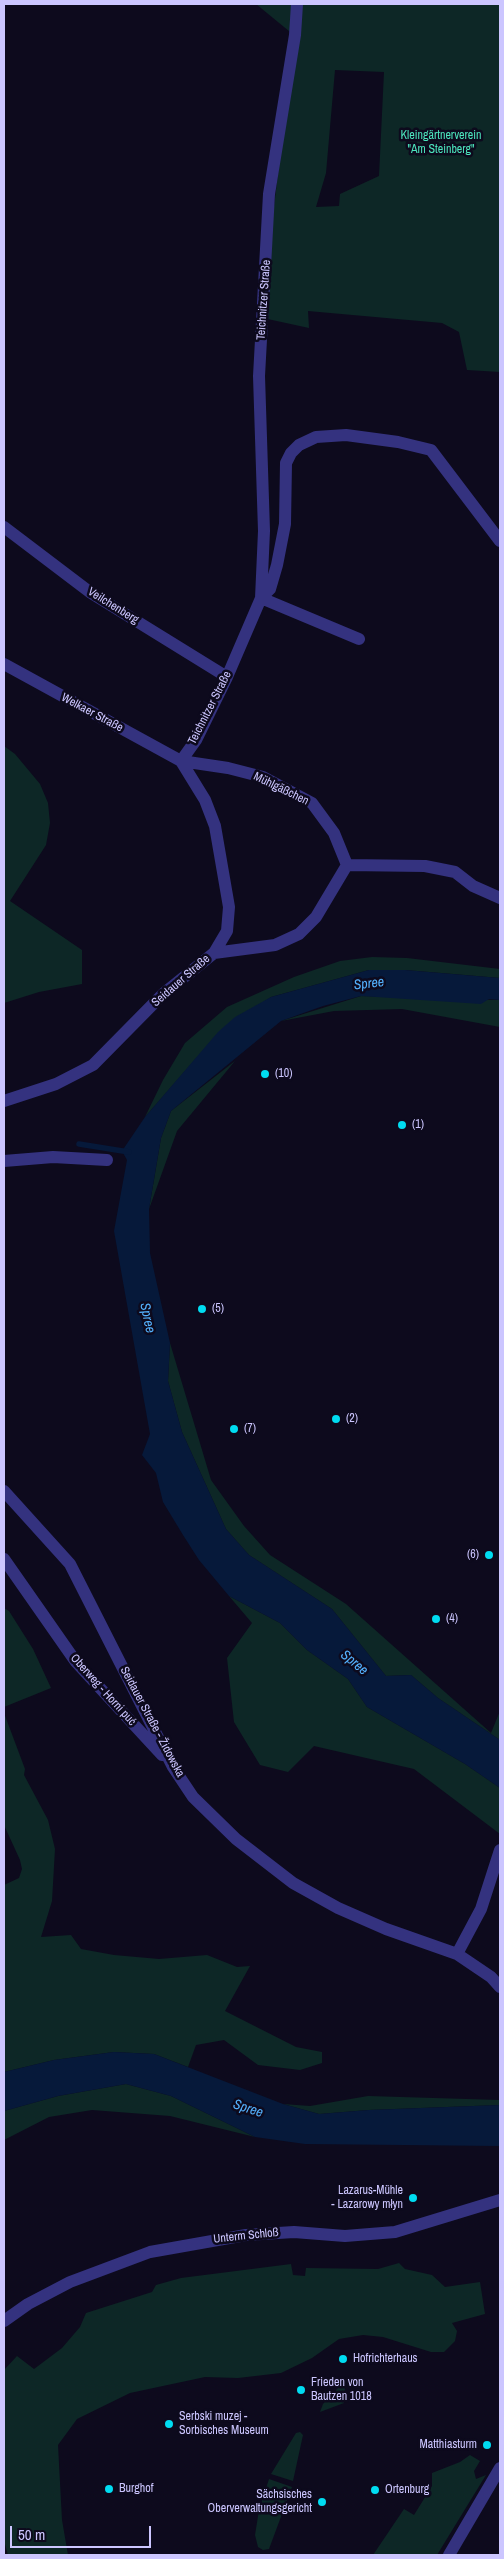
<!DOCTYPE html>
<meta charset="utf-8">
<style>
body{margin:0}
#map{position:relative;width:504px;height:2559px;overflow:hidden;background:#0d0a1d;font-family:"Archivo Narrow",sans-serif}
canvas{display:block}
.frame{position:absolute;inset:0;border:5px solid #ccc6ff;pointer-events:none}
.scale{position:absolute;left:10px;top:2526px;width:141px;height:22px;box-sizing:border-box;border:2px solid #ccc6ff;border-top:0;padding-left:6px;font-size:15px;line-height:18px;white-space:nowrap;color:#ccc6ff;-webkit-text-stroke:4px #0d0a1d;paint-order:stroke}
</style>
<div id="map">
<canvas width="504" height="2559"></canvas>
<div class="frame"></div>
<div class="scale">50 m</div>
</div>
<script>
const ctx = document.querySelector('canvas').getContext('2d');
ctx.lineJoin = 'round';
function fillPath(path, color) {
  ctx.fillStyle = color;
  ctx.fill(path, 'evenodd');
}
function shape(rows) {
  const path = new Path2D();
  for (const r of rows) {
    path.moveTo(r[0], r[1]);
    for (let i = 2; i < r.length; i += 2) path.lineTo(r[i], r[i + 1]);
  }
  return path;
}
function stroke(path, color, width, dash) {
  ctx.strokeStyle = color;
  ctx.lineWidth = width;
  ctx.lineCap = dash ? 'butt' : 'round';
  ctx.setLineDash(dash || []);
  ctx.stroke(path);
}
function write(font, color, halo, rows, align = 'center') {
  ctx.font = font + ' "Archivo Narrow",sans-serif';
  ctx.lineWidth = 5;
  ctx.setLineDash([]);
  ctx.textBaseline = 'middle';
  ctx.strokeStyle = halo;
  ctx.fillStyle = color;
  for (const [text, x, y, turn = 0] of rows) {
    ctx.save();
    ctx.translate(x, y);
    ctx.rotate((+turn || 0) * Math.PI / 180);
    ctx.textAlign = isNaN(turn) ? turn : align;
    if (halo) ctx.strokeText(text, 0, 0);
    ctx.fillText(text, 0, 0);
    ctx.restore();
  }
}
fillPath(shape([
 [256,4,500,4,500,372,467,370,459,332,442,323,308,311,309,328,263,318,267,263,295,36],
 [335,70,384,72,379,176,340,194,339,206,316,207,326,173],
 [4,746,15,754,40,784,48,803,50,823,46,845,10,901,82,950,82,984,39,992,4,1003],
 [372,957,407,958,500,969,500,978,405,970,369,970,271,997,219,1032,145,1117,163,1080,185,1043,227,1007,294,977,340,961],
 [361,996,500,1000,500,1027,402,1009,334,1011,281,1021],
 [235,1061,177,1131,149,1209,161,1138,171,1111],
 [170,1343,211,1480,244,1526,270,1555,346,1604,491,1733,500,1711,500,1740,438,1698,411,1675,386,1676,332,1609,249,1555,226,1529,182,1432,168,1381],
 [229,1596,280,1623,307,1650,348,1679,367,1707,465,1764,500,1788,500,1834,414,1769,314,1746,288,1772,260,1765,234,1722,227,1658,252,1623],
 [4,1608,9,1611,33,1649,51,1688,4,1707],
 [4,1713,25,1769,24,1775,48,1820,55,1849,52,1901,41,1937,71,1935,81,1949,114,1955,159,1959,207,1955,237,1967,250,1966,225,2011,296,2047,322,2052,322,2063,300,2070,258,2065,224,2040,196,2045,188,2067,154,2054,114,2052,54,2060,4,2072,4,1885,19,1878,22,1869,20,1860,4,1825],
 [126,2084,171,2096,255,2137,170,2116,92,2110,49,2117,4,2140,4,2111,58,2096],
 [368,2096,500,2100,500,2105,369,2110,319,2114,283,2104,310,2106],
 [399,2263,405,2269,432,2275,445,2287,480,2282,485,2314,452,2323,457,2331,455,2341,444,2352,431,2352,383,2337,363,2335,339,2339,312,2358,281,2373,238,2378,205,2377,130,2393,77,2419,58,2445,62,2520,68,2555,8,2555,4,2541,4,2370,17,2356,34,2369,62,2348,80,2327,86,2313,152,2292,156,2285,181,2278,291,2264,293,2275,305,2276,306,2268,378,2269],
 [339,2387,345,2387,344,2403,320,2412,323,2404],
 [300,2432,303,2435,293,2481,271,2474,296,2433],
 [470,2455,480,2461,474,2471,476,2479,486,2475,437,2555,373,2555,404,2509,414,2515,432,2486,432,2473,460,2462],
 [269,2479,292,2487,269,2549,263,2550,258,2547,255,2535,259,2510]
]), '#0d2726');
fillPath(shape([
 [369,970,405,970,500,978,500,1000,489,999,481,1004,361,996,323,1006,281,1021,171,1111,161,1138,149,1209,150,1253,170,1343,168,1381,182,1432,226,1529,249,1555,332,1609,386,1676,411,1675,438,1698,500,1740,500,1788,465,1764,367,1707,348,1679,307,1650,280,1623,229,1596,199,1560,183,1535,163,1502,156,1473,142,1455,150,1434,114,1231,127,1160,122,1151,145,1117,218,1032,235,1017,271,997],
 [114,2052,154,2054,283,2104,319,2114,369,2110,500,2105,500,2146,305,2144,255,2137,171,2096,126,2084,58,2096,4,2111,4,2072,54,2060]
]), '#06193a');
stroke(shape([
 [79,1144,129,1152]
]), '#06193a', 5.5);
stroke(shape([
 [4,527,91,593,227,677],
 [359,639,261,598,270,589,277,565,285,524,286,463,291,453,299,445,316,437,346,435,398,442,431,450,500,541],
 [4,664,181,761,228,768,263,777,312,803,334,833,347,865],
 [181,761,196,740,227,677,261,598,264,531,259,376,269,194,295,35,297,4],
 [347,865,425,866,455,872,473,886,500,898],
 [214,953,275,945,299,934,316,917,347,865],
 [4,1101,56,1084,93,1065,163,994,214,953,227,931,229,907,215,826,205,800,181,761],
 [4,1161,53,1157,107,1160],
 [4,1491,70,1564,173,1767,193,1797,236,1839,293,1883,338,1908,386,1929,457,1954,491,1977,500,1987],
 [4,1559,76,1662,162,1755],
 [457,1954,481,1909,500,1850],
 [4,2321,28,2304,70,2282,150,2252,246,2235,294,2232,345,2236,395,2232,500,2200],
 [449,2555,500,2468]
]), '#34327f', 12);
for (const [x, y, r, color] of [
 [265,1074,5,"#00dcf1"],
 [402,1125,5,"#00dcf1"],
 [202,1309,5,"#00dcf1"],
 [336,1419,5,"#00dcf1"],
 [234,1429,5,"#00dcf1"],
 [489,1555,5,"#00dcf1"],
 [436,1619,5,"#00dcf1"],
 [413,2198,5,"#00dcf1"],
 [343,2359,5,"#00dcf1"],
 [301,2390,5,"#00dcf1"],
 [169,2424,5,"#00dcf1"],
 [487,2445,5,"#00dcf1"],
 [109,2489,5,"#00dcf1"],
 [375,2490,5,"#00dcf1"],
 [322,2502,5,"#00dcf1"]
]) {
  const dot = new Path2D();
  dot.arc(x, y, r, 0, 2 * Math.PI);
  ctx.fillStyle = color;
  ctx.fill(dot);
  stroke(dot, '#0d0a1d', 2);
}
write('12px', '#4ce5bd', '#0d0a1d', [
 ["Kleingärtnerverein",441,136],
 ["\"Am Steinberg\"",441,150]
]);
write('12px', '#ccc6ff', '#0d0a1d', [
 ["Teichnitzer Straße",264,300,-86],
 ["Veilchenberg",113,606,32],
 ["Teichnitzer Straße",210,708,-63],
 ["Welkaer Straße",92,713,28],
 ["Mühlgäßchen",281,789,26],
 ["Seidauer Straße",181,981,-41],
 ["Oberweg - Horni puć",103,1690,48],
 ["Seidauer Straße - Židowska",152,1722,62],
 ["Unterm Schloß",246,2236,-6]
]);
write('12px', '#ccc6ff', '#0d0a1d', [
 ["(10)",275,1074],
 ["(1)",412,1125],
 ["(5)",212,1309],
 ["(2)",346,1419],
 ["(7)",244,1429],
 ["(6)",479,1555,"right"],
 ["(4)",446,1619],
 ["Lazarus-Mühle",403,2191,"right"],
 ["- Lazarowy młyn",403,2205,"right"],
 ["Hofrichterhaus",353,2359],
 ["Frieden von",311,2383],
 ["Bautzen 1018",311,2397],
 ["Serbski muzej -",179,2417],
 ["Sorbisches Museum",179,2431],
 ["Matthiasturm",477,2445,"right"],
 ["Burghof",119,2489],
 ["Ortenburg",385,2490],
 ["Sächsisches",312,2495,"right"],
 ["Oberverwaltungsgericht",312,2509,"right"]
], 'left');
write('italic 14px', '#54b2ff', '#0d0a1d', [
 ["Spree",369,984,-7],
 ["Spree",147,1318,78],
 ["Spree",354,1663,39],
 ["Spree",248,2109,18]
]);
</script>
